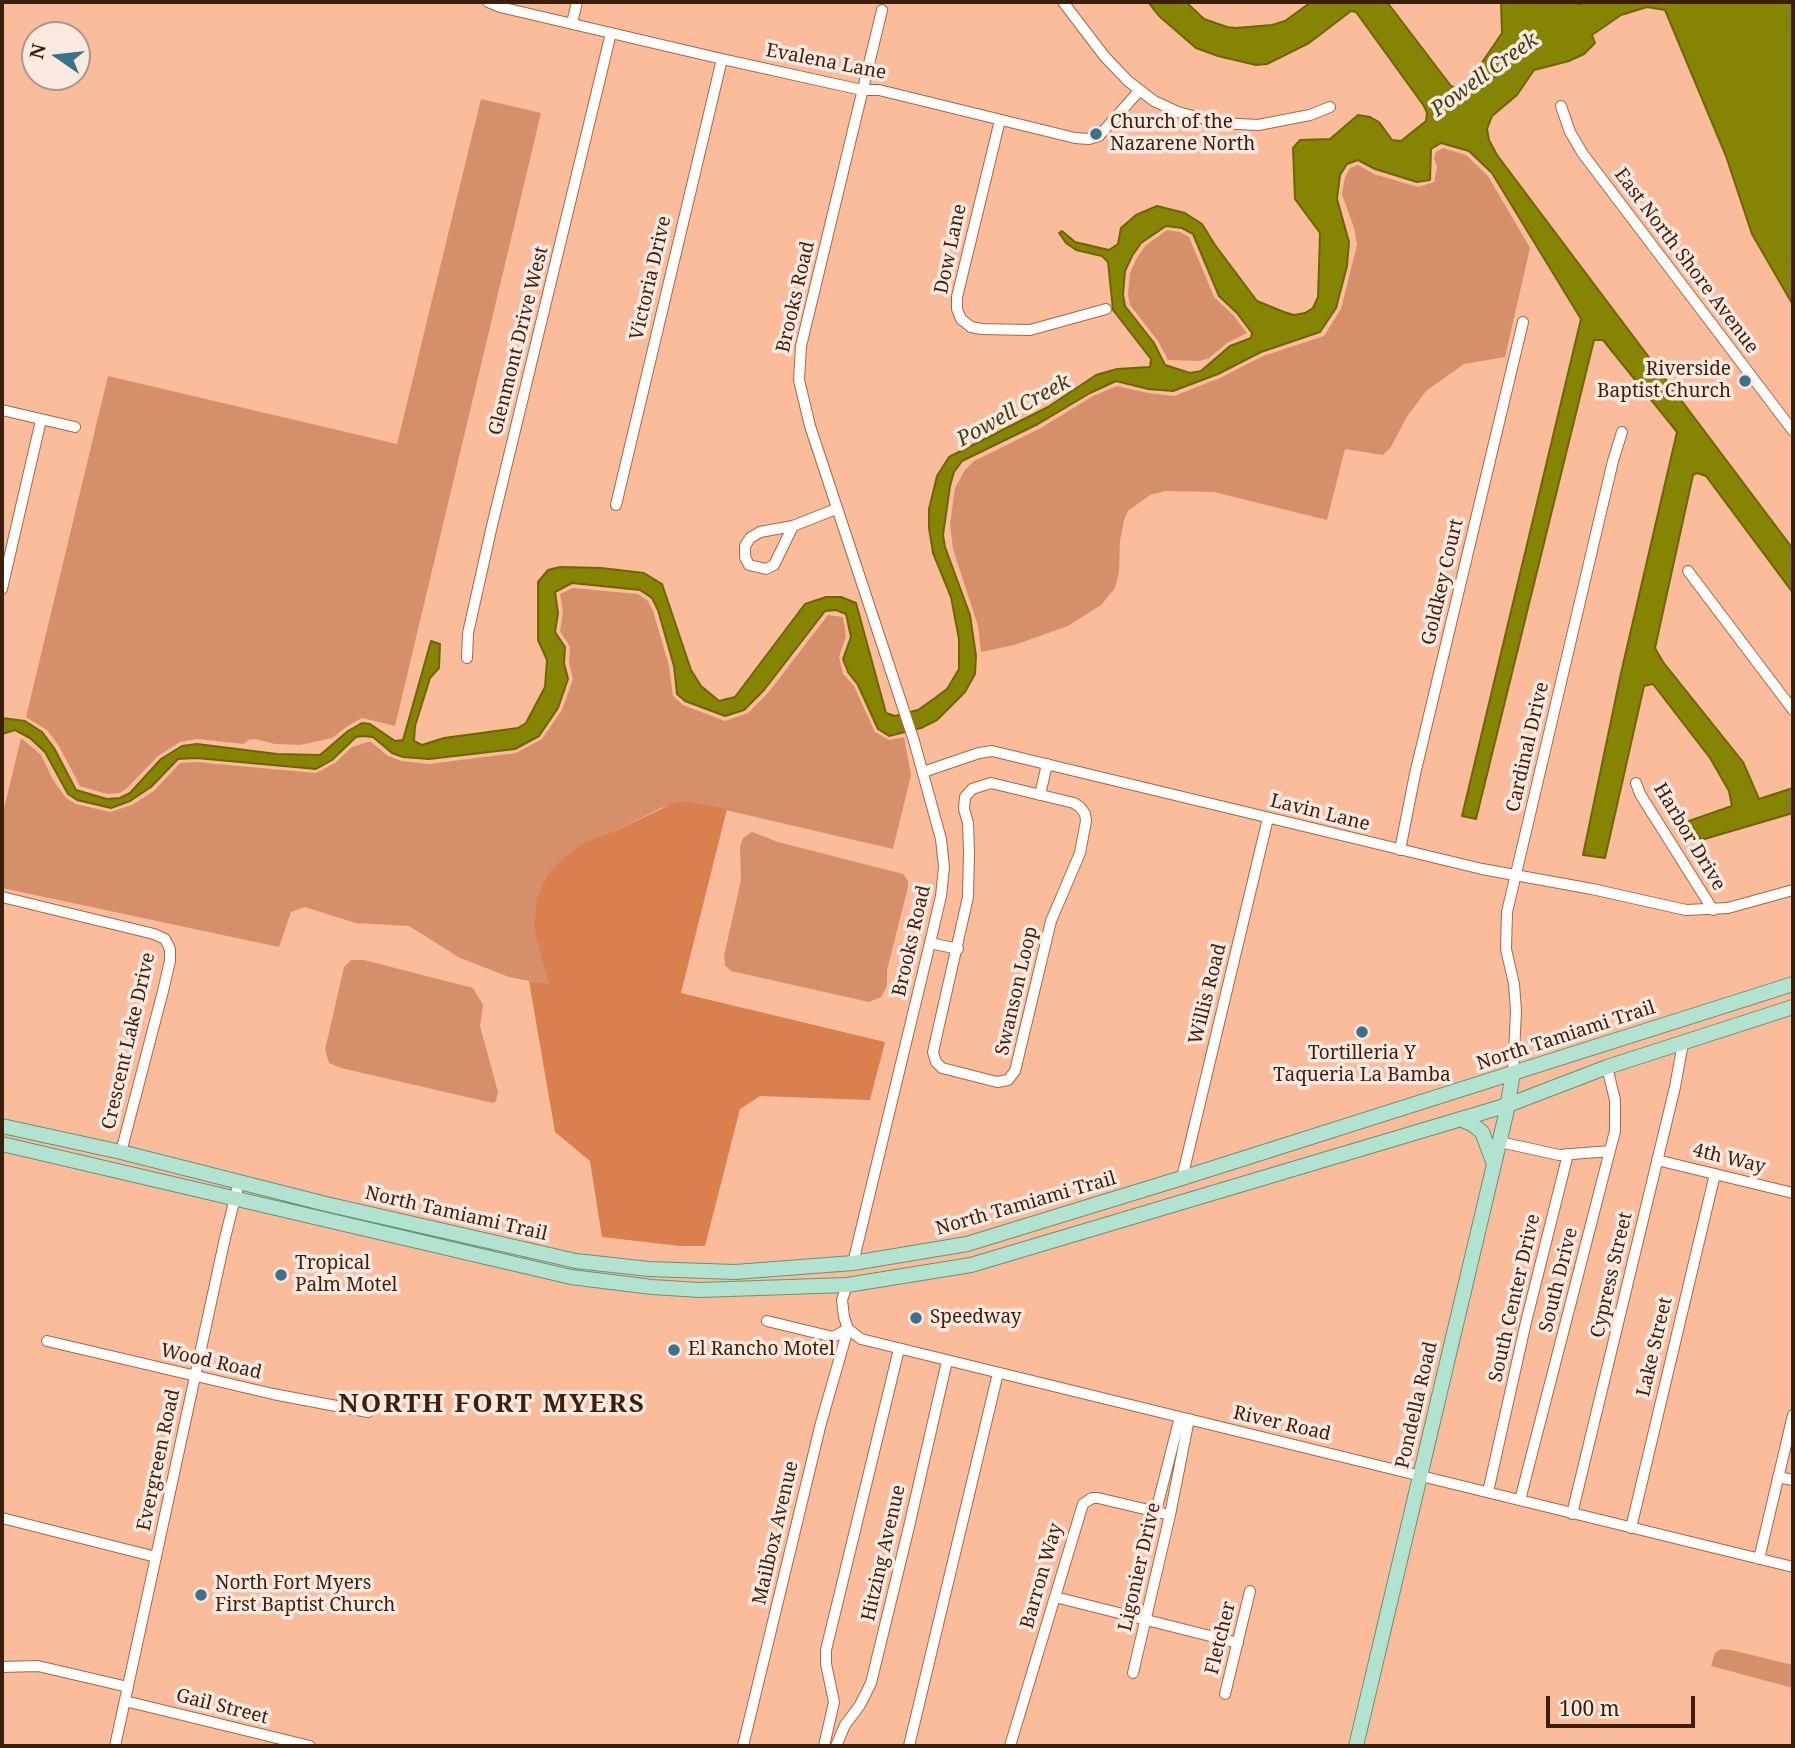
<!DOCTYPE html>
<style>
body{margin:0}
#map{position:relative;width:1795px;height:1748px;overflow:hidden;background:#fbbc9b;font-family:"Noto Serif",serif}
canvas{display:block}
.frame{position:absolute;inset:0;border:4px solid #3c1e0d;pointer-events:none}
.north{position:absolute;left:21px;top:21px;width:70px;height:70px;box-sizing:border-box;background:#f9e9e0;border:2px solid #ad988c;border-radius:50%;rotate:284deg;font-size:19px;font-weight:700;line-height:28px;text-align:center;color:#3c1e0d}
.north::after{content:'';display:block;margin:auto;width:24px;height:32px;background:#38728b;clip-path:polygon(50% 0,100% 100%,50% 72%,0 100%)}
.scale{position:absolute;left:1546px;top:1696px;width:149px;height:32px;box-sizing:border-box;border:4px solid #3c1e0d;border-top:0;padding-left:9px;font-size:21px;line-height:24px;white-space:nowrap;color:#3c1e0d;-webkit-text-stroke:5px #f9e9e0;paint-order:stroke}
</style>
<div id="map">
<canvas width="1795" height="1748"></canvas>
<div class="frame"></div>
<div class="north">N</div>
<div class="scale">100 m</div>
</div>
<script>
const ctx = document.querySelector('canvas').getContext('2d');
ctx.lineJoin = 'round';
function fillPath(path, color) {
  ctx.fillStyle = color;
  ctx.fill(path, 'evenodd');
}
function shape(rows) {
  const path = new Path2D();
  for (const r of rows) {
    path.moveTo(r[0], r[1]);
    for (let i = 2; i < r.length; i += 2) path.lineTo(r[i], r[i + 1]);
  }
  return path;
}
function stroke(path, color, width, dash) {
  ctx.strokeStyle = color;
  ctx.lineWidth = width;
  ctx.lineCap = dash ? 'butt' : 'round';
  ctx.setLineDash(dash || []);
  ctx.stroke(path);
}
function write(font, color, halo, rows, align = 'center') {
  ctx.font = font + ' "Noto Serif",serif';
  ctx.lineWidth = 7;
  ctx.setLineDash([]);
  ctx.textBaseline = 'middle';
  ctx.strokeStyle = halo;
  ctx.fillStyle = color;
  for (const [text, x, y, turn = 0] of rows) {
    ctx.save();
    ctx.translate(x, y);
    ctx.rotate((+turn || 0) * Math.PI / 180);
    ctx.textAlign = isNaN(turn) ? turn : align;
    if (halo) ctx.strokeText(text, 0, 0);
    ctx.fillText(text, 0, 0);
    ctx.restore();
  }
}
fillPath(shape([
 [481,99,541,113,395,726,362,718,346,727,332,738,300,745,275,744,255,739,248,740,244,744,197,739,180,742,158,756,126,789,119,793,107,794,80,786,59,746,47,730,26,717,108,376,397,444],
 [1443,148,1466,155,1488,176,1530,248,1505,357,1464,364,1426,391,1406,418,1391,447,1383,455,1345,449,1327,520,1214,492,1165,491,1150,495,1128,511,1124,520,1120,541,1119,572,1115,588,1101,605,1068,626,1014,645,981,652,978,626,953,549,950,524,955,488,965,470,974,461,1041,428,1093,396,1117,386,1148,393,1174,396,1220,378,1263,356,1324,336,1341,309,1357,245,1354,228,1342,194,1345,177,1350,168,1358,165,1374,174,1418,187,1434,182,1437,167,1434,158,1436,152],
 [1167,230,1180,232,1189,237,1214,297,1234,316,1247,333,1227,343,1209,358,1200,361,1168,360,1158,341,1130,305,1128,295,1130,273,1137,258,1145,246],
 [573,588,638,594,648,601,653,611,669,666,673,696,683,705,725,721,748,713,768,693,828,615,843,617,846,636,839,657,843,674,854,686,875,732,889,740,904,737,911,775,893,849,687,801,661,808,617,830,586,841,534,931,550,985,509,977,460,958,409,926,355,923,305,907,291,912,279,947,2,888,2,817,21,738,41,755,53,780,66,798,76,804,110,812,132,805,154,791,180,763,196,762,316,773,335,763,352,747,368,742,371,742,388,756,402,761,429,764,516,753,542,739,562,710,573,679,569,663,570,647,560,631,563,612,560,594],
 [752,832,778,842,903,874,908,881,908,887,887,970,887,986,881,997,869,1002,731,971,725,965,724,956,741,880,740,846,743,838],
 [351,960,364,960,473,988,483,1005,480,1026,498,1092,496,1101,493,1103,341,1068,329,1063,325,1050,344,967],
 [1721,1649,1731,1650,1793,1665,1793,1688,1711,1666,1715,1653]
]), '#d5906b');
fillPath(shape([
 [687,801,727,809,681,993,885,1042,870,1100,760,1096,740,1109,705,1246,680,1246,602,1237,590,1161,555,1132,529,981,549,984,534,931,537,897,549,872,563,858,586,841,617,830,674,803]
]), '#da804f');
const water = shape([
 [1148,2,1186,2,1204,19,1227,27,1236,28,1272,25,1285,21,1311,2,1387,2,1451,86,1462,92,1502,33,1501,2,1575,2,1579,5,1583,2,1793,2,1793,305,1752,234,1726,156,1665,10,1647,7,1621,15,1592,35,1595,43,1584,54,1569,61,1534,70,1517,95,1492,116,1487,129,1489,140,1497,155,1793,549,1793,593,1706,476,1697,473,1693,475,1655,648,1663,662,1743,762,1759,799,1793,788,1793,813,1701,840,1689,821,1732,806,1729,791,1710,758,1653,684,1644,686,1605,858,1583,855,1621,673,1677,432,1603,340,1594,340,1476,819,1462,816,1581,319,1492,173,1469,151,1441,143,1431,149,1430,180,1417,182,1375,169,1358,160,1347,164,1340,175,1337,199,1349,242,1347,266,1336,308,1320,332,1261,352,1218,374,1173,391,1148,389,1116,381,1090,393,1038,424,962,461,954,472,950,486,943,535,945,547,970,615,976,656,975,674,965,692,937,720,921,728,889,736,878,729,858,685,848,672,843,659,851,637,846,614,836,610,825,611,764,690,744,710,725,716,685,701,677,694,674,666,658,610,652,598,640,590,572,583,555,592,558,613,555,632,565,647,564,663,568,679,558,708,539,736,515,749,429,759,403,757,392,753,373,737,363,736,356,737,332,760,316,769,196,758,178,759,151,787,130,801,111,808,77,800,68,794,45,752,30,738,15,730,2,734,2,718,25,721,42,732,54,748,76,790,107,799,120,798,130,793,161,759,182,746,197,744,277,754,320,755,348,731,362,723,370,724,395,741,403,740,431,641,440,644,439,668,430,678,415,726,414,741,422,745,444,738,518,728,526,723,545,687,547,660,538,640,538,582,548,570,560,567,601,568,644,573,662,584,691,670,701,686,719,701,735,697,805,604,826,597,841,597,856,603,886,713,895,716,918,710,935,698,947,689,959,669,959,639,951,597,933,553,929,528,929,509,937,476,949,457,1048,407,1096,375,1117,369,1150,367,1151,359,1113,310,1108,262,1102,256,1076,250,1066,243,1059,233,1062,231,1075,242,1109,250,1118,244,1121,228,1136,215,1157,206,1185,213,1202,224,1215,245,1257,301,1284,312,1294,315,1305,313,1313,308,1318,297,1320,233,1295,199,1293,148,1300,140,1330,139,1358,115,1370,117,1379,122,1392,140,1401,141,1426,121,1427,113,1424,106,1356,12,1351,11,1309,43,1267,64,1256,65,1218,56,1196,48,1159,16,1148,2],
 [1166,226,1182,228,1193,234,1219,296,1237,313,1252,333,1251,338,1230,346,1201,371,1190,373,1165,365,1154,343,1125,306,1123,295,1125,271,1132,256,1141,243,1166,226]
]);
fillPath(water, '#868403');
stroke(water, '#706506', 2);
const minor = shape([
 [488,2,500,7,722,59,862,90,879,90,1075,138,1089,139,1099,136,1139,91],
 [1063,2,1105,57,1128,81,1154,101,1178,112,1220,123,1258,125,1310,115,1330,107],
 [572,23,577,2],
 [1561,106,1570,132,1583,154,1793,431],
 [1000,120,957,297,957,309,961,319,971,327,982,329,1030,330,1106,309],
 [2,410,75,427],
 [616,505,722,59],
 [793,526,774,565,766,569,749,565,745,557,745,546,750,538,760,532,793,526,836,509],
 [1688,571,1793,710],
 [2,589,41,420],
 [467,658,468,633,491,530,611,33],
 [923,772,979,753,992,751,1482,869,1592,889,1686,910,1728,908,1793,890],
 [991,783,1074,803,1080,807,1085,814,1086,821,1080,853,1051,921,1015,1071,1008,1080,997,1082,942,1068,936,1062,933,1052,968,897,969,852,968,823,964,809,965,797,972,789,991,783],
 [1636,783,1640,794,1713,910],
 [1040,795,1047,764],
 [1400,850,1415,774,1523,322],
 [2,897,154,934,165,939,170,949,170,961,163,991,121,1152],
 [930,943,958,949],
 [1513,1073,1516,1011,1514,984,1506,949,1507,912,1613,461,1622,432],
 [1500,1142,1559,1155,1610,1151],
 [1657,1160,1793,1193],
 [1182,1178,1268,818],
 [853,1263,930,943,941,896,944,867,941,839,914,741,810,426,799,380,801,346,882,10],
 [847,1285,842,1300,844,1317,848,1329,861,1339,1793,1567],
 [767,1321,833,1337,848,1329],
 [47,1341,273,1394,368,1412],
 [1778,1477,1793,1480],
 [1488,1492,1526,1322,1568,1154],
 [1520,1500,1615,1131,1615,1100,1607,1067],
 [1156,1511,1180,1417],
 [1572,1514,1675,1087,1683,1043],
 [2,1518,156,1557],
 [1631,1528,1715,1174],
 [1759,1559,1793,1415],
 [1055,1597,1238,1643],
 [2,1667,38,1666,128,1687],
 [1133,1673,1170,1515,1189,1419],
 [1225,1694,1250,1591],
 [125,1701,310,1746],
 [115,1746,225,1238,239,1182],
 [743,1746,821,1423,848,1329],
 [824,1746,834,1702,826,1664,826,1650,899,1349],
 [836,1746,845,1725,860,1705,871,1683,908,1531,947,1361],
 [909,1746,998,1373],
 [1010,1746,1083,1504,1092,1498,1098,1498,1170,1515]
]);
const major = shape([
 [1460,1119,1472,1124,1482,1132,1494,1164],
 [2,1126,121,1152,326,1204,576,1261,649,1269,735,1272,853,1263,967,1244,1182,1178,1793,984],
 [2,1144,571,1277,652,1287,700,1290,847,1285,971,1265,1508,1105,1607,1067,1793,1007],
 [1356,1746,1506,1114,1513,1073]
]);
stroke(minor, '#ad653e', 12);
stroke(major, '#669278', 16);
stroke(minor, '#fff', 10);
stroke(major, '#b1e3d0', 14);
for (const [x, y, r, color] of [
 [1096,134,7,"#38728b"],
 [1745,381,7,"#38728b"],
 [1362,1032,7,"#38728b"],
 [281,1275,7,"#38728b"],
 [916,1318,7,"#38728b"],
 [674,1350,7,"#38728b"],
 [201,1595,7,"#38728b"]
]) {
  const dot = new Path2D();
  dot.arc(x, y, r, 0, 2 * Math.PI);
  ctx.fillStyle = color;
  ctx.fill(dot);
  stroke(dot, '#f9e9e0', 2.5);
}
write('19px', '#3c1e0d', '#f9e9e0', [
 ["Evalena Lane",826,62,11],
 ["Dow Lane",951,249,-78],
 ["East North Shore Avenue",1686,261,53],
 ["Victoria Drive",651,278,-77],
 ["Brooks Road",796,297,-77],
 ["Glenmont Drive West",519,341,-76],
 ["Goldkey Court",1443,582,-77],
 ["Cardinal Drive",1528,747,-77],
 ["Lavin Lane",1320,813,14],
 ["Harbor Drive",1689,837,59],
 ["Brooks Road",912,941,-77],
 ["Swanson Loop",1017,991,-77],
 ["Willis Road",1208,994,-76],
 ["North Tamiami Trail",1566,1036,-18],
 ["Crescent Lake Drive",129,1041,-77],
 ["4th Way",1729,1159,14],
 ["North Tamiami Trail",1026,1204,-16],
 ["North Tamiami Trail",456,1214,13],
 ["Cypress Street",1612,1275,-77],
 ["South Drive",1559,1280,-76],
 ["South Center Drive",1515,1298,-77],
 ["Lake Street",1655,1347,-77],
 ["Wood Road",211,1362,13],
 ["Pondella Road",1417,1405,-77],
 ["River Road",1282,1424,13],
 ["Evergreen Road",159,1460,-78],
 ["Mailbox Avenue",776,1533,-77],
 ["Hitzing Avenue",884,1553,-77],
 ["Ligonier Drive",1140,1567,-77],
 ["Barron Way",1042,1576,-74],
 ["Fletcher",1221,1638,-76],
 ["Gail Street",222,1707,14]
]);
write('19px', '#3c1e0d', '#f9e9e0', [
 ["Church of the",1110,123],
 ["Nazarene North",1110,145],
 ["Riverside",1731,370,"right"],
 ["Baptist Church",1731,392,"right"],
 ["Tortilleria Y",1362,1054,"center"],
 ["Taqueria La Bamba",1362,1076,"center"],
 ["Tropical",295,1264],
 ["Palm Motel",295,1286],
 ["Speedway",930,1318],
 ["El Rancho Motel",688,1350],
 ["North Fort Myers",215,1584],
 ["First Baptist Church",215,1606]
], 'left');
write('italic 21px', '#414014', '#f9e9e0', [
 ["Powell Creek",1485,75,-36],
 ["Powell Creek",1014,411,-29]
]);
ctx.letterSpacing = '2px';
write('bold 26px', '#3c1e0d', '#f9e9e0', [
 ["NORTH FORT MYERS",492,1405]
]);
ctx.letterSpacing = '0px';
</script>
